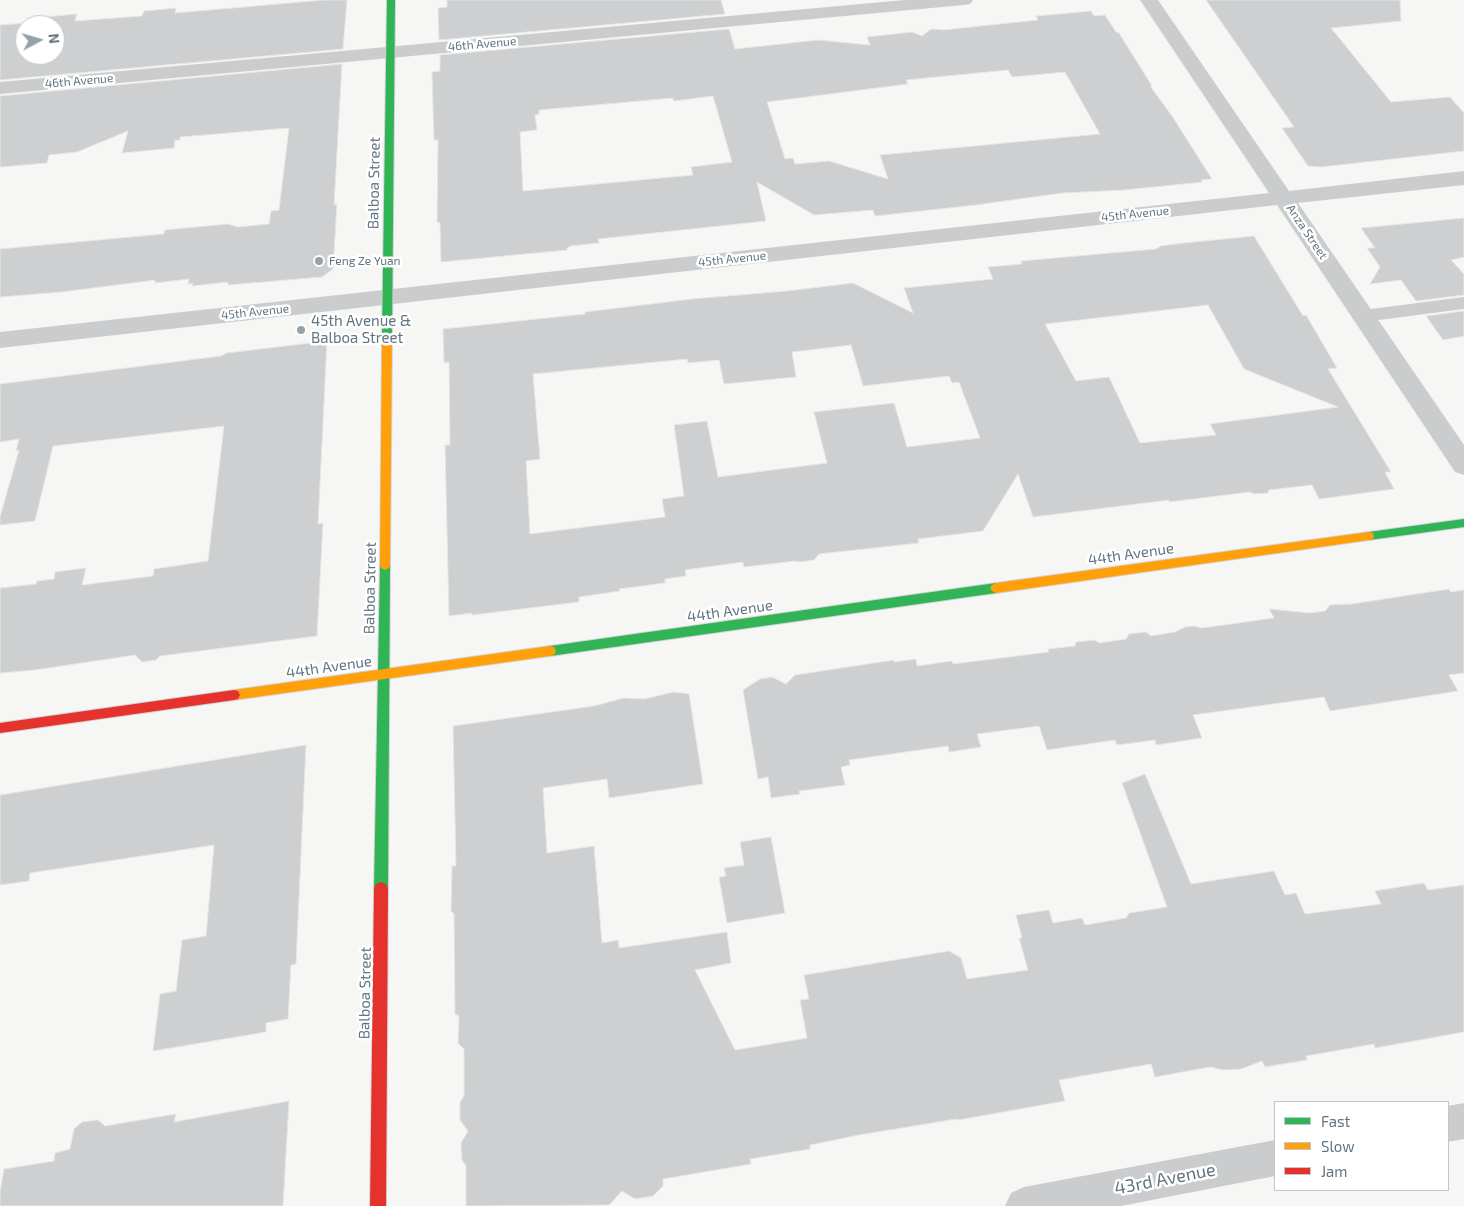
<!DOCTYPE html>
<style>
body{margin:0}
#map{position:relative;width:1464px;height:1206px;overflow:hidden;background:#f6f6f5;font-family:"Exo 2",sans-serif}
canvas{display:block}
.legend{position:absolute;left:1274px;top:1101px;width:175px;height:90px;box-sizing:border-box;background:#fff;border:1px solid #c0c8cd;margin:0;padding:6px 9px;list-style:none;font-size:15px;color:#617581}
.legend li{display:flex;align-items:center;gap:10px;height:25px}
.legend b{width:25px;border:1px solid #c0c8cd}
.north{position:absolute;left:15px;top:15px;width:50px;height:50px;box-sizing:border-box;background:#fff;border:1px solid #c0c8cd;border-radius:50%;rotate:84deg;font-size:14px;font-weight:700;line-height:20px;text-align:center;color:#617581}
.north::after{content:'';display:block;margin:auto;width:18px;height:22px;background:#95a2aa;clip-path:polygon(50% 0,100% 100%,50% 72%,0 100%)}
</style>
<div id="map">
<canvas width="1464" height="1206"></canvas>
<ul class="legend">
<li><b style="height:6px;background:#30b455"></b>Fast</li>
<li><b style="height:6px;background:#ff9f0a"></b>Slow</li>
<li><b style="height:6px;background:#e5322d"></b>Jam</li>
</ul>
<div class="north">N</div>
</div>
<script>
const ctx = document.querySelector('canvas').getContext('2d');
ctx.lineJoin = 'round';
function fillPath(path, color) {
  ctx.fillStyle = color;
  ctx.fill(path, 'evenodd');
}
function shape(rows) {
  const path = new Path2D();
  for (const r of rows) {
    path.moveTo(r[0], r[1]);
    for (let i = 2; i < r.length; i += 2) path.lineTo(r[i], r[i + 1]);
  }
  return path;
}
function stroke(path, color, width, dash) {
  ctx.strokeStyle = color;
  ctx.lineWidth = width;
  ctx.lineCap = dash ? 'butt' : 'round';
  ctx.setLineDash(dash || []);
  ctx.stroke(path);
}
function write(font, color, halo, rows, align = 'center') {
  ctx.font = font + ' "Exo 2",sans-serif';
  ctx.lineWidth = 5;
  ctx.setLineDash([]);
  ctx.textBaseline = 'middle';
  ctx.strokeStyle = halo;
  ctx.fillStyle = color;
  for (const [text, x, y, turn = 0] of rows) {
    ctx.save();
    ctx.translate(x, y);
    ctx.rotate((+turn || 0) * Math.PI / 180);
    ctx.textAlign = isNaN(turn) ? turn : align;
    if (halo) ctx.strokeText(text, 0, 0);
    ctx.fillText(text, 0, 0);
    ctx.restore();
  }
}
const building = shape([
 [324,0,347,0,343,49,0,80,0,25,42,22,44,17,77,14,75,21,142,16,144,11,176,8,175,13,324,0],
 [25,25,55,25,55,55,25,55,25,25],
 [447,0,721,0,725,14,439,40,438,8,447,7,447,0],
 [1206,0,1400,0,1401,21,1331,28,1391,102,1450,97,1464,113,1464,151,1321,167,1308,166,1282,128,1294,127,1206,0],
 [1091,11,1094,16,1105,15,1116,32,1119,33,1152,86,1150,86,1172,116,1212,179,1201,180,1203,182,1124,190,1062,193,976,205,875,216,873,210,814,215,757,182,766,221,598,239,599,243,571,246,567,248,567,250,441,262,440,223,437,222,438,140,434,140,432,72,440,71,440,55,729,29,735,49,818,40,870,45,867,37,912,32,922,36,931,29,943,30,1038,20,1036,16,1091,11],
 [1008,70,1012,77,1065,72,1100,134,880,155,888,179,829,161,795,164,793,158,785,159,767,102,908,84,906,80,1008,70],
 [713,96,732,162,691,167,693,175,523,191,520,132,537,130,535,115,539,114,539,110,673,98,674,101,713,96],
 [342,64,334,205,337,204,333,269,322,277,228,285,228,282,192,286,193,283,188,284,189,279,155,283,155,280,62,292,0,297,0,249,164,234,165,230,228,224,238,227,269,224,271,211,279,210,289,128,180,137,180,140,175,140,174,148,122,153,128,131,77,152,49,155,47,163,0,167,0,96,342,64],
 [1464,218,1464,257,1451,260,1464,274,1464,295,1416,301,1401,280,1370,284,1380,267,1367,248,1375,248,1361,228,1464,218],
 [1254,236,1303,316,1306,315,1337,368,1328,369,1391,472,1385,472,1394,489,1319,499,1312,485,1269,490,1268,493,1254,494,1250,492,1169,502,1169,500,1033,517,1018,474,983,531,918,539,919,543,819,554,814,560,798,562,795,561,744,567,743,562,685,570,686,576,665,579,665,583,619,589,620,591,579,597,579,602,472,615,472,613,449,616,445,445,450,445,449,362,444,363,443,329,585,314,585,312,692,299,787,291,853,283,913,313,904,288,993,279,988,267,1022,264,1021,261,1156,249,1161,246,1184,243,1254,236],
 [1208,305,1244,369,1338,407,1210,424,1216,435,1140,443,1109,377,1076,381,1045,324,1208,305],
 [851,345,863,386,949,376,952,383,959,382,980,438,907,447,894,403,814,412,827,463,718,477,707,421,674,425,684,496,662,499,665,517,530,534,526,461,540,459,533,374,687,359,688,363,719,360,724,384,796,377,792,352,851,345],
 [1464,311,1464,336,1443,340,1426,316,1464,311],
 [327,341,318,524,323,523,317,636,160,656,156,660,142,662,135,655,35,670,0,673,0,588,36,584,37,581,54,579,55,572,86,568,82,585,153,576,154,569,208,561,224,426,53,446,35,521,0,525,0,517,19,450,16,451,19,439,0,442,0,384,221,356,227,353,327,341],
 [1449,589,1451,592,1464,590,1464,673,1449,675,1458,691,1330,711,1324,697,1193,715,1202,738,1156,745,1155,740,1117,745,1115,740,1047,750,1039,726,977,734,981,747,949,752,948,746,849,760,850,765,841,767,845,785,799,791,800,794,771,798,768,777,758,779,743,690,760,679,772,677,786,684,795,675,894,660,894,662,916,659,917,666,952,661,953,664,1049,652,1048,649,1075,646,1076,642,1095,640,1099,643,1126,639,1129,634,1146,632,1151,636,1175,632,1185,627,1194,626,1202,628,1274,618,1269,609,1310,613,1325,611,1330,605,1352,604,1449,589],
 [674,692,689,694,703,784,609,798,607,779,543,788,547,853,594,846,602,943,618,940,619,948,727,932,731,963,695,970,735,1050,807,1038,800,1000,809,999,804,975,949,951,961,958,967,979,1028,970,1019,938,1022,938,1016,915,1049,910,1053,923,1082,918,1085,925,1126,918,1129,913,1167,907,1122,783,1145,774,1191,884,1274,871,1285,895,1296,893,1305,914,1381,904,1375,891,1424,883,1428,890,1464,885,1464,1032,1375,1048,1374,1044,1306,1056,1307,1060,1265,1067,1262,1061,1241,1069,1223,1070,1210,1067,1155,1077,1151,1064,1059,1080,1065,1101,958,1120,956,1119,859,1135,810,1145,810,1149,750,1159,751,1164,663,1179,663,1186,653,1196,635,1199,622,1191,609,1205,466,1206,466,1166,462,1160,461,1143,468,1131,460,1120,460,1102,464,1096,464,1049,458,1043,459,1016,455,1014,454,914,451,911,452,866,456,866,453,726,594,706,624,698,644,699,674,692],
 [306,745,296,964,291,965,288,1019,266,1023,266,1032,153,1051,160,994,176,991,182,940,206,936,214,845,30,873,29,881,0,885,0,795,306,745],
 [771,837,785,913,727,923,719,877,726,876,724,868,744,865,740,842,771,837],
 [289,1101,283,1206,0,1206,0,1192,4,1169,54,1161,55,1153,70,1149,74,1129,82,1122,98,1120,105,1126,176,1114,174,1122,289,1101]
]);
fillPath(building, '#cdcfd0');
stroke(building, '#e6e6e4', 1);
const fast = shape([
 [387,0,395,0,392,336,387,339,382,336,387,0],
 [1464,519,1464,527,1369,540,1365,539,1364,536,1365,533,1369,532,1464,519],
 [385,560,389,562,390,565,388,889,386,894,381,896,376,894,374,889,380,565,381,562,385,560],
 [996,583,1000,585,1002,588,1000,591,996,593,550,656,546,655,544,651,546,647,550,646,996,583]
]);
const slow = shape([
 [387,333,392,336,390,565,389,568,385,570,381,568,380,565,382,336,387,333],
 [1369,532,1373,533,1374,536,1373,539,1369,540,996,593,992,591,990,588,992,585,996,583,1369,532],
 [550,646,554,647,556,651,554,655,550,656,234,700,230,699,228,695,230,691,234,690,550,646]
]);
const jam = shape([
 [234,690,238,691,240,695,238,699,234,700,0,733,0,723,234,690],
 [381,882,386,884,388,889,386,1206,370,1206,374,889,376,884,381,882]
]);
stroke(fast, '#d3d4d5', 2);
stroke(slow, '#d3d4d5', 2);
stroke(jam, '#d3d4d5', 2);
fillPath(shape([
 [1464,297,1464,309,1363,322,1357,320,1355,316,1357,312,1363,310,1464,297]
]), '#cbcccd');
fillPath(shape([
 [905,0,973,0,970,4,964,5,0,94,0,82,905,0],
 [1140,0,1158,0,1289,191,1464,171,1464,185,1298,203,1464,445,1464,475,1455,472,1277,205,0,348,0,332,1269,193,1140,0],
 [1464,1103,1464,1139,1448,1142,1448,1106,1464,1103],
 [1275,1140,1275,1176,1121,1206,1005,1206,1011,1193,1024,1187,1275,1140]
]), '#cbcccd');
fillPath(fast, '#30b455');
fillPath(slow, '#ff9f0a');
fillPath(jam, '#e5322d');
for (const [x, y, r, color] of [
 [319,261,5,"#95a2aa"],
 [301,330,5,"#95a2aa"]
]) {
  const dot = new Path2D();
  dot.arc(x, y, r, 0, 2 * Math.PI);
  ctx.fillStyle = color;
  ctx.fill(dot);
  stroke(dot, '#fff', 2);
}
write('12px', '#617581', '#fff', [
 ["46th Avenue",482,44,-5],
 ["46th Avenue",79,81,-5],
 ["45th Avenue",1135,214,-6],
 ["Anza Street",1307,232,56],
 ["45th Avenue",732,259,-6],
 ["45th Avenue",255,312,-6]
]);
write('12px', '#617581', '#fff', [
 ["Feng Ze Yuan",329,261]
], 'left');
write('15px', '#617581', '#fff', [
 ["Balboa Street",374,183,-89],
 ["44th Avenue",1131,554,-8],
 ["Balboa Street",370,588,-89],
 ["44th Avenue",730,611,-8],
 ["44th Avenue",329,667,-8],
 ["Balboa Street",365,993,-89]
]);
write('15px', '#617581', '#fff', [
 ["45th Avenue &",311,321],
 ["Balboa Street",311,338]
], 'left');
write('18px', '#617581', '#fff', [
 ["43rd Avenue",1165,1179,-11]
]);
</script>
